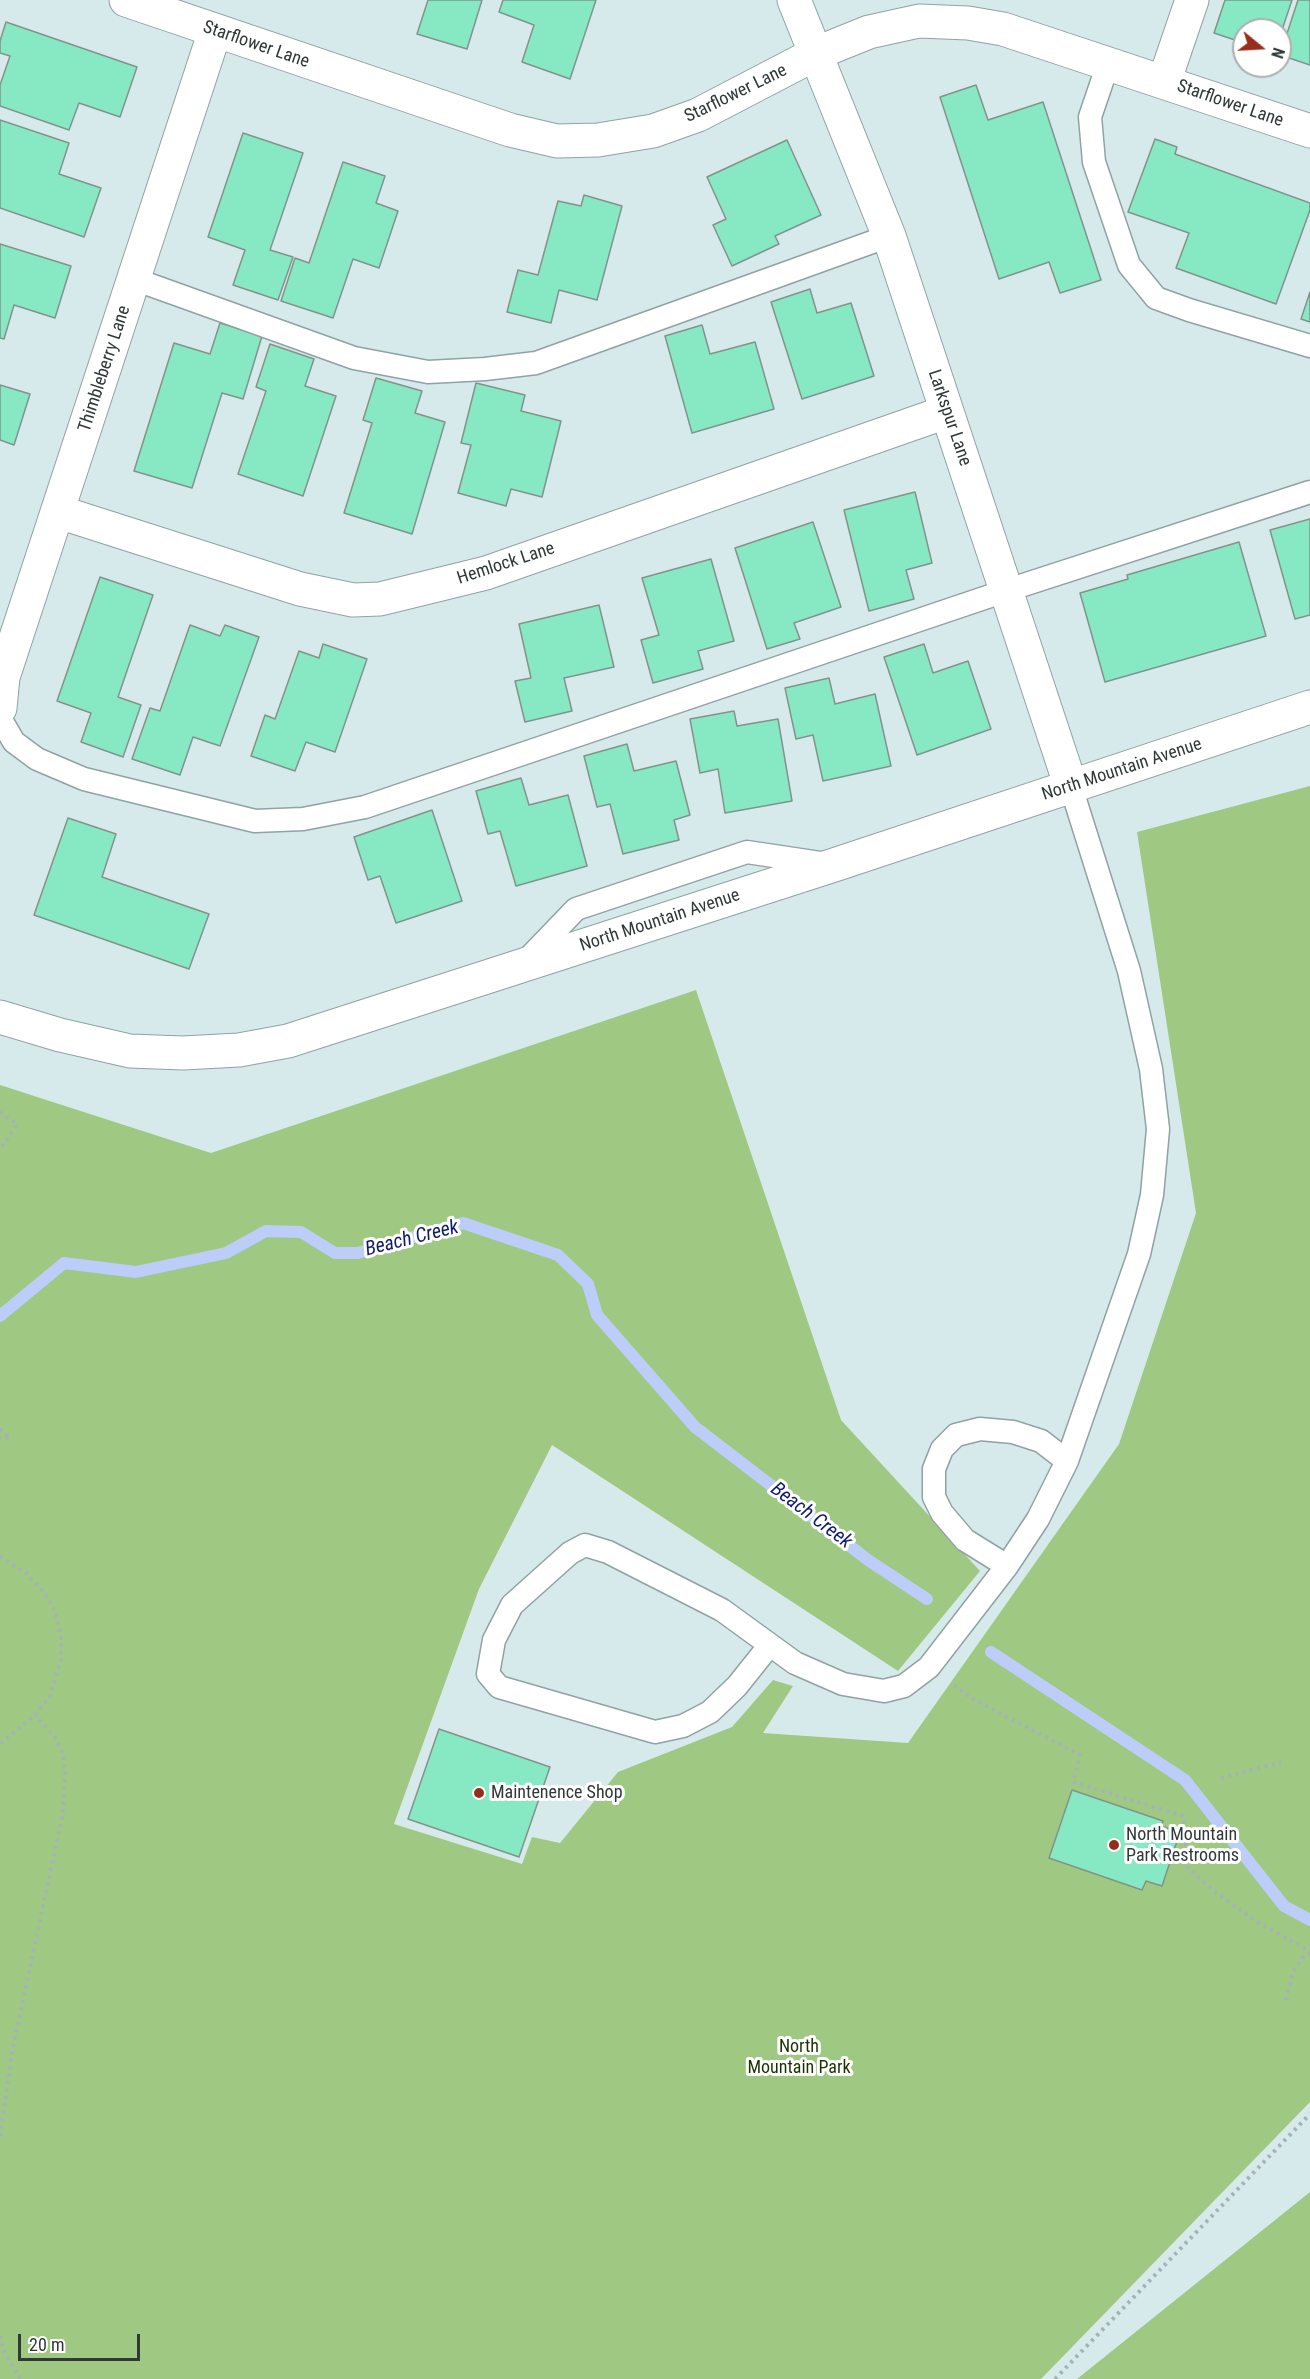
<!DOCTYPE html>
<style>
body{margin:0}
#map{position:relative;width:1310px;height:2379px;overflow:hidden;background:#d7eaeb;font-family:"Roboto Condensed",sans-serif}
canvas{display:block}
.north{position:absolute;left:1232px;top:18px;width:60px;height:60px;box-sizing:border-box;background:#fff;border:2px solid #acafaf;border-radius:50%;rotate:108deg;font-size:16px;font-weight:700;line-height:24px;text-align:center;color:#303838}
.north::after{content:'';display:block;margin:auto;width:21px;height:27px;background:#972d1c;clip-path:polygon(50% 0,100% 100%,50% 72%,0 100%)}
.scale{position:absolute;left:18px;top:2334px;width:122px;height:27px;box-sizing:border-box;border:3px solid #303838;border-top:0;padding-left:8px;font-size:18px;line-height:21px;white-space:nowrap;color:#303838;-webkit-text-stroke:4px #fff;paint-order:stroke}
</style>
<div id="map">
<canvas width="1310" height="2379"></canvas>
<div class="north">N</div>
<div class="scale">20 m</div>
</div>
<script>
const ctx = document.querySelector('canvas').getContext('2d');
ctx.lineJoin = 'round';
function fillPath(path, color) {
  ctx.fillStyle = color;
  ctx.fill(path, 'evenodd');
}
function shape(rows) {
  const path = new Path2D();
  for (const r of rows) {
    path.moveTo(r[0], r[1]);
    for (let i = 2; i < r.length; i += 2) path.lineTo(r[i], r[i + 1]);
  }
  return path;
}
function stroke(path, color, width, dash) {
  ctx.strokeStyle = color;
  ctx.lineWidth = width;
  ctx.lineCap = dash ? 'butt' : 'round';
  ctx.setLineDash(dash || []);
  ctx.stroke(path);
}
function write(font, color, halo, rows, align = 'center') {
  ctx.font = font + ' "Roboto Condensed",sans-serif';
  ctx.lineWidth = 6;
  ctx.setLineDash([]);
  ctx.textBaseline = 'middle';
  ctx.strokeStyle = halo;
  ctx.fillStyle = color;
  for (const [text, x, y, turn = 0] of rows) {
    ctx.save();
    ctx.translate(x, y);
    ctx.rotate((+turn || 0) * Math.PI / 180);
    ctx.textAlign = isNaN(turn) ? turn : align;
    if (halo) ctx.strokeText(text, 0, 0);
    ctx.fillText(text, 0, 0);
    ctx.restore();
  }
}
fillPath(shape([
 [1310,786,1310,2102,1041,2379,0,2379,0,1085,211,1153,696,990,841,1420,980,1571,898,1671,552,1445,479,1589,394,1824,522,1864,532,1837,560,1843,618,1772,732,1727,773,1680,793,1686,763,1733,908,1743,1119,1444,1196,1213,1137,832],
 [1310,2192,1310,2379,1077,2379]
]), '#9fc982');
stroke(shape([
 [0,1316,64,1263,136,1272,226,1253,266,1231,301,1232,335,1253,358,1253,463,1223,558,1255,588,1284,597,1315,695,1427,868,1560,927,1599],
 [991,1652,1185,1780,1284,1906,1310,1920]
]), '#bccdfa', 12);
const building = shape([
 [428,0,482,0,467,49,417,34,428,0],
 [503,0,596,0,570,79,522,62,534,25,499,12,503,0],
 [1225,0,1292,0,1280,36,1280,30,1244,30,1244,43,1214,33,1225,0],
 [1298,0,1310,0,1310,65,1280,55,1298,0],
 [6,22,137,67,120,117,79,103,69,130,0,106,0,85,10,56,0,53,0,41,6,22],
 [976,85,988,120,1043,102,1101,280,1060,293,1049,262,999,279,940,97,976,85],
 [0,120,69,143,59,174,101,188,84,237,0,208,0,120],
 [243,133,303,153,270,250,293,257,278,300,233,285,245,250,208,237,243,133],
 [1155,139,1177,147,1175,154,1310,203,1310,210,1276,304,1176,268,1189,233,1128,212,1155,139],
 [787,140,821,215,775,236,779,244,732,266,713,225,726,219,707,177,787,140],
 [343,162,385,176,376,203,398,211,379,268,353,259,333,318,281,301,295,258,309,263,343,162],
 [584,195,622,206,597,300,559,290,551,323,507,312,518,270,538,275,558,201,581,206,584,195],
 [0,244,71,266,55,318,14,305,4,339,0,338,0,244],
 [810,289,817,313,851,303,874,376,802,399,771,302,810,289],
 [1310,292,1310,322,1301,319,1310,292],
 [220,323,262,336,243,399,222,393,192,488,134,471,174,343,210,354,220,323],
 [702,325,710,354,755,342,774,409,692,433,665,336,702,325],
 [270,344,314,359,305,386,336,396,303,496,238,474,266,391,256,387,270,344],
 [376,378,422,391,415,413,445,422,412,534,344,513,372,423,363,420,376,378],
 [476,383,525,395,521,411,561,421,542,497,511,489,506,506,458,493,471,445,461,443,476,383],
 [0,385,30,394,14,445,0,440,0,385],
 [915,492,932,563,906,570,914,599,869,611,844,510,915,492],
 [1310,519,1310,615,1295,619,1270,530,1310,519],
 [813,522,841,607,794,623,800,639,767,649,735,548,813,522],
 [1239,542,1266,636,1105,682,1080,593,1128,579,1127,575,1239,542],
 [711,559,734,641,698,651,703,669,653,683,641,640,659,635,642,578,711,559],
 [100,577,153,595,118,697,141,705,123,757,81,742,91,713,57,701,100,577],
 [599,605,614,667,564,678,572,711,525,722,515,681,531,678,519,624,599,605],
 [190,625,220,636,225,625,259,637,220,746,193,737,180,775,132,759,150,708,160,711,190,625],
 [323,644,367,659,335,752,306,742,295,771,251,756,265,715,275,719,299,651,319,658,323,644],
 [924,644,933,673,968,661,991,729,917,755,884,657,924,644],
 [829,678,835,704,875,694,891,766,823,781,813,735,796,739,785,688,829,678],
 [734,711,737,726,778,719,792,801,725,813,718,769,700,773,690,719,734,711],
 [627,744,634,771,676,761,690,815,674,820,679,840,623,854,610,804,597,807,584,756,627,744],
 [521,778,529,805,568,795,587,866,516,886,500,831,488,834,476,791,521,778],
 [432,810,462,901,396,923,380,876,368,880,354,837,432,810],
 [68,818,116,834,102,877,209,914,189,969,34,915,68,818],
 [439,1729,550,1767,519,1857,408,1819,439,1729],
 [1072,1790,1163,1821,1161,1826,1180,1832,1162,1886,1146,1881,1142,1890,1049,1858,1072,1790]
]);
fillPath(building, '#86e9c3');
stroke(building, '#83938c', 1.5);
const lane = shape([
 [1108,64,1090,117,1094,162,1129,265,1156,298,1189,310,1310,346],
 [134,279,354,358,428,372,485,369,536,363,889,236],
 [0,718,14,742,37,759,84,779,255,821,303,819,365,807,1008,590,1310,492],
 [524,963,576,909,747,852,827,864],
 [1007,1566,965,1540,942,1513,934,1497,934,1469,942,1449,956,1435,980,1429,1013,1432,1041,1441,1067,1461],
 [769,1646,737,1686,710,1712,683,1726,655,1732,499,1687,488,1674,494,1640,512,1605,570,1553,585,1545,608,1552,722,1610,795,1663,843,1684,884,1691,904,1686,929,1667,1007,1566,1038,1519,1067,1461,1139,1254,1152,1195,1158,1129,1151,1069,1129,971,1071,787]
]);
const street = shape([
 [126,0,510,130,557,141,598,140,653,131,698,115,817,53,869,32,919,21,968,23,1003,29,1310,131],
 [794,0,889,236,1071,787],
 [1164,82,1192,0],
 [59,512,300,589,353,600,380,599,486,573,946,412],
 [0,708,3,677,215,31]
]);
const secondary = shape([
 [0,1017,60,1035,130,1051,183,1053,239,1050,288,1041,834,865,1310,707]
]);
stroke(lane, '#90a2a3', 25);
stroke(street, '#90a2a3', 35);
stroke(secondary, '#90a2a3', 35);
stroke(shape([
 [0,1112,17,1124,0,1150],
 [0,1429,10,1438,0,1438],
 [0,1556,27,1574,44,1592,55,1611,61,1636,61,1659,50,1696,35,1715,0,1744],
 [954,1685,971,1698,1080,1755,1073,1782,1183,1816,1188,1868,1215,1892,1257,1922,1310,1951],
 [1221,1778,1281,1762],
 [1286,2000,1293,1972,1302,1958,1310,1953],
 [0,2136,13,2047,63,1813,65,1773,62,1751,54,1736,35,1715],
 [0,2336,3,2350,21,2379],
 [1055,2379,1310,2114]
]), '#a4b4b5', 4, [3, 4.5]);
stroke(lane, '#fff', 22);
stroke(street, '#fff', 33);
stroke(secondary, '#fff', 33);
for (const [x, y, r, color] of [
 [479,1793,6,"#972d1c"],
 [1114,1845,6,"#972d1c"]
]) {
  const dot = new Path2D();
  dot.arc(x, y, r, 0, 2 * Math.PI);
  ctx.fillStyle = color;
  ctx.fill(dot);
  stroke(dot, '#fff', 2);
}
write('18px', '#303838', '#fff', [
 ["Starflower Lane",256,45,19],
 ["Starflower Lane",736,94,-26],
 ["Starflower Lane",1230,104,19],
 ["Thimbleberry Lane",105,369,-72],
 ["Larkspur Lane",949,418,71],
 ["Hemlock Lane",506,564,-18],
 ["North Mountain Avenue",1122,770,-18],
 ["North Mountain Avenue",660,921,-18]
]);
write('18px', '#303838', '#fff', [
 ["Maintenence Shop",491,1793],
 ["North Mountain",1126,1835],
 ["Park Restrooms",1126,1856]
], 'left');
write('18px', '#193400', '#fff', [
 ["North",799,2047],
 ["Mountain Park",799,2068]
]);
write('italic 20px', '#111b6c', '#fff', [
 ["Beach Creek",412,1239,-14],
 ["Beach Creek",811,1516,37]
]);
</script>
